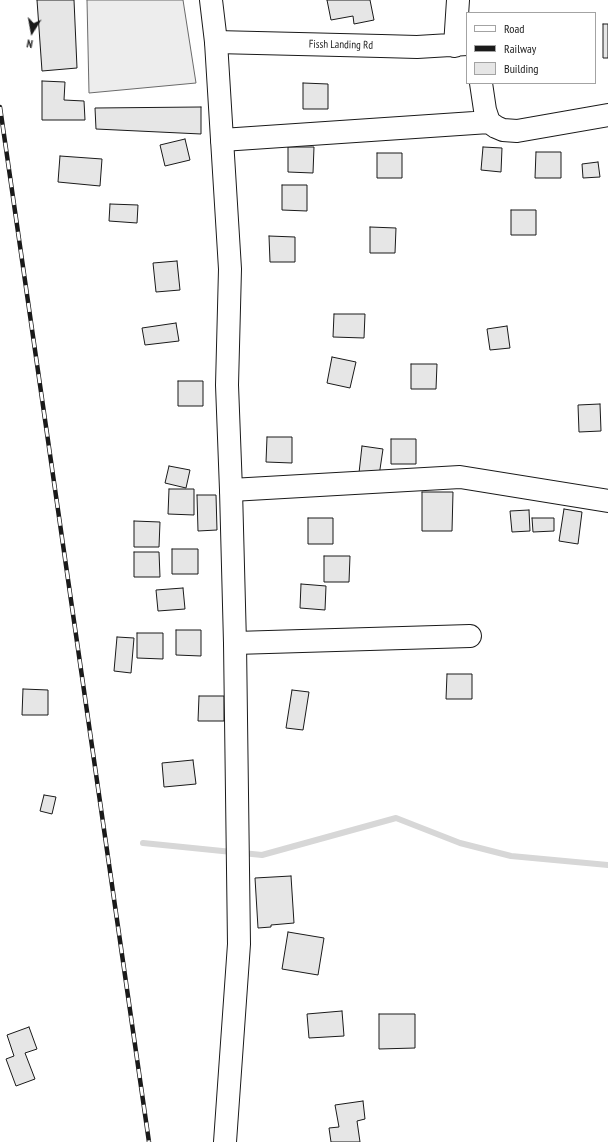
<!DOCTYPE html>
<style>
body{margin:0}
#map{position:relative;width:608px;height:1142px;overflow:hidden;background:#fff;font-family:"PT Sans Narrow",sans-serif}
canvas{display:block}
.legend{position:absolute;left:466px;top:12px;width:130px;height:72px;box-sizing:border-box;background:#fff;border:1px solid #a3a3a3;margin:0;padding:5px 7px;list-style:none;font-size:12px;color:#1a1a1a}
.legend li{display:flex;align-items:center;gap:8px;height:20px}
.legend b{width:20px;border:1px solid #a3a3a3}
.north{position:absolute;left:12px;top:12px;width:40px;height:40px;-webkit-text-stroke:3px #fff;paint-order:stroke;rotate:191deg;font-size:11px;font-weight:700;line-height:16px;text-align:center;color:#1a1a1a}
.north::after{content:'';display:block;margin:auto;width:14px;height:18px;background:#1a1a1a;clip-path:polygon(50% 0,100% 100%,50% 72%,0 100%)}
</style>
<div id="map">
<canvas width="608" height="1142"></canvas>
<ul class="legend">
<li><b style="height:5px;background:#fff"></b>Road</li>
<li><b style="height:5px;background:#1a1a1a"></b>Railway</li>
<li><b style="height:11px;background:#e6e6e6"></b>Building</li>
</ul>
<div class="north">N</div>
</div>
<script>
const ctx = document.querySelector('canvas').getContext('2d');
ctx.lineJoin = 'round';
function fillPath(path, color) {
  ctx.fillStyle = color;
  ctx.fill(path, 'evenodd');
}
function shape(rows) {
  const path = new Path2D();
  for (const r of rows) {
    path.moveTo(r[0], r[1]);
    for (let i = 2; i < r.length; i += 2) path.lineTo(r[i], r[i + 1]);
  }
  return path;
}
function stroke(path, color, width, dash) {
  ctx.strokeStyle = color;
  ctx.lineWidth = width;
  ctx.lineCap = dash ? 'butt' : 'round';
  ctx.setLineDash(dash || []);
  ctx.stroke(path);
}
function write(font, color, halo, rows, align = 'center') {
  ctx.font = font + ' "PT Sans Narrow",sans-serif';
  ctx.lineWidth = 3;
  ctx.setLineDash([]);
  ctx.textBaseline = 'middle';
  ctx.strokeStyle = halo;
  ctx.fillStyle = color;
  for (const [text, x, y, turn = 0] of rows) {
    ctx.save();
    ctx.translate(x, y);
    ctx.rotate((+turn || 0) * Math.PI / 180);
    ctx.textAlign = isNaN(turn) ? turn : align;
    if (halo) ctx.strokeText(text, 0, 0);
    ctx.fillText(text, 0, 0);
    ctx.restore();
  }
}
const built = shape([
 [87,0,183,0,196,83,89,93,87,0]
]);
fillPath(built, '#ededed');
stroke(built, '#6a6a6a', 1);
stroke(shape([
 [143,843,262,855,396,818,460,843,511,856,608,865]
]), '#d7d7d7', 6);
const building = shape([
 [37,0,74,0,77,68,42,71,37,0],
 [327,0,370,0,374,20,354,24,353,16,331,20,327,0],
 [603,24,608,24,608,58,603,58,603,24],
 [42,81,65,82,64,100,84,101,85,120,42,120,42,81],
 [303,83,328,84,328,109,303,109,303,83],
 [201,107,201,134,96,129,95,108,201,107],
 [185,139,190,160,165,166,160,145,185,139],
 [288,147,314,147,313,173,288,172,288,147],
 [483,147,502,148,501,172,481,170,483,147],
 [536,152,561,152,561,178,535,178,536,152],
 [377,153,402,153,402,178,377,178,377,153],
 [60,156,102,159,100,186,58,182,60,156],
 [598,162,600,177,583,178,582,164,598,162],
 [282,185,307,185,307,211,282,210,282,185],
 [110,204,138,205,137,223,109,221,110,204],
 [511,210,536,210,536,235,511,235,511,210],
 [370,227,396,228,395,253,370,253,370,227],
 [269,236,295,237,295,262,270,262,269,236],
 [177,261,180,290,156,292,153,263,177,261],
 [334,314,365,314,364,338,333,337,334,314],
 [176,323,179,341,145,345,142,328,176,323],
 [507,326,510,348,490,350,487,329,507,326],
 [332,357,356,362,350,388,327,383,332,357],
 [411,364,437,364,436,389,411,389,411,364],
 [178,381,203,381,203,406,178,406,178,381],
 [600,404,601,431,579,432,578,405,600,404],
 [267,437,292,437,292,463,266,462,267,437],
 [391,439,416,439,416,464,391,464,391,439],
 [362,446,383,449,379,476,359,473,362,446],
 [169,466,190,470,186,488,165,483,169,466],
 [169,489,194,489,194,515,168,514,169,489],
 [422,492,453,492,452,531,422,531,422,492],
 [197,495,216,495,217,530,198,531,197,495],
 [564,509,582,512,578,544,559,541,564,509],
 [529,510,530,531,512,532,510,511,529,510],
 [308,518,333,518,333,544,308,544,308,518],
 [532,518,554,518,554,531,533,532,532,518],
 [134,521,160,522,159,547,134,547,134,521],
 [172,549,198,549,198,574,172,574,172,549],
 [134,552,159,552,160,577,134,577,134,552],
 [324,556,350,556,349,582,324,582,324,556],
 [301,584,326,586,325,610,300,608,301,584],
 [183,588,185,609,158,611,156,590,183,588],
 [176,630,201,630,201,656,176,655,176,630],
 [137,633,163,633,163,659,137,658,137,633],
 [117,637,134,638,131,673,114,671,117,637],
 [447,674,472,674,472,699,446,699,447,674],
 [23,689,48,690,48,715,22,715,23,689],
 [292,690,309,692,303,730,286,728,292,690],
 [199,696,224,696,224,721,198,721,199,696],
 [193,760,196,784,164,787,162,763,193,760],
 [44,795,56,797,52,814,40,811,44,795],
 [291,876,294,923,271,925,271,927,258,928,255,878,291,876],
 [288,932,324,938,318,975,282,969,288,932],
 [342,1011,344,1036,309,1038,307,1014,342,1011],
 [379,1014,415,1014,415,1048,379,1049,379,1014],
 [29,1027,37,1049,25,1053,35,1079,16,1086,6,1059,14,1056,7,1035,29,1027],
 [363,1101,365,1119,357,1121,360,1142,331,1142,329,1128,339,1127,335,1105,363,1101]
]);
fillPath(building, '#e6e6e6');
stroke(building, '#1a1a1a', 1);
const minor = shape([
 [216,42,381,46,417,47,467,44],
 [455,46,458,0],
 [481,83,485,110,489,122,496,127,503,130,517,131,608,115],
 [222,140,489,122],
 [231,490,460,477,608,501],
 [235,643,470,636]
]);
const major = shape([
 [211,0,216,42,230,269,227,385,231,490,235,643,239,944,225,1142]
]);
stroke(minor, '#1a1a1a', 24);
stroke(major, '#1a1a1a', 24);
stroke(minor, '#fff', 22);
stroke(major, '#fff', 22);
const rail = shape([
 [0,107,149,1142]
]);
stroke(rail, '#1a1a1a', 4.5);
stroke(rail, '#fff', 3, [9]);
write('11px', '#1a1a1a', '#fff', [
 ["Fissh Landing Rd",341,45,1]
]);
</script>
